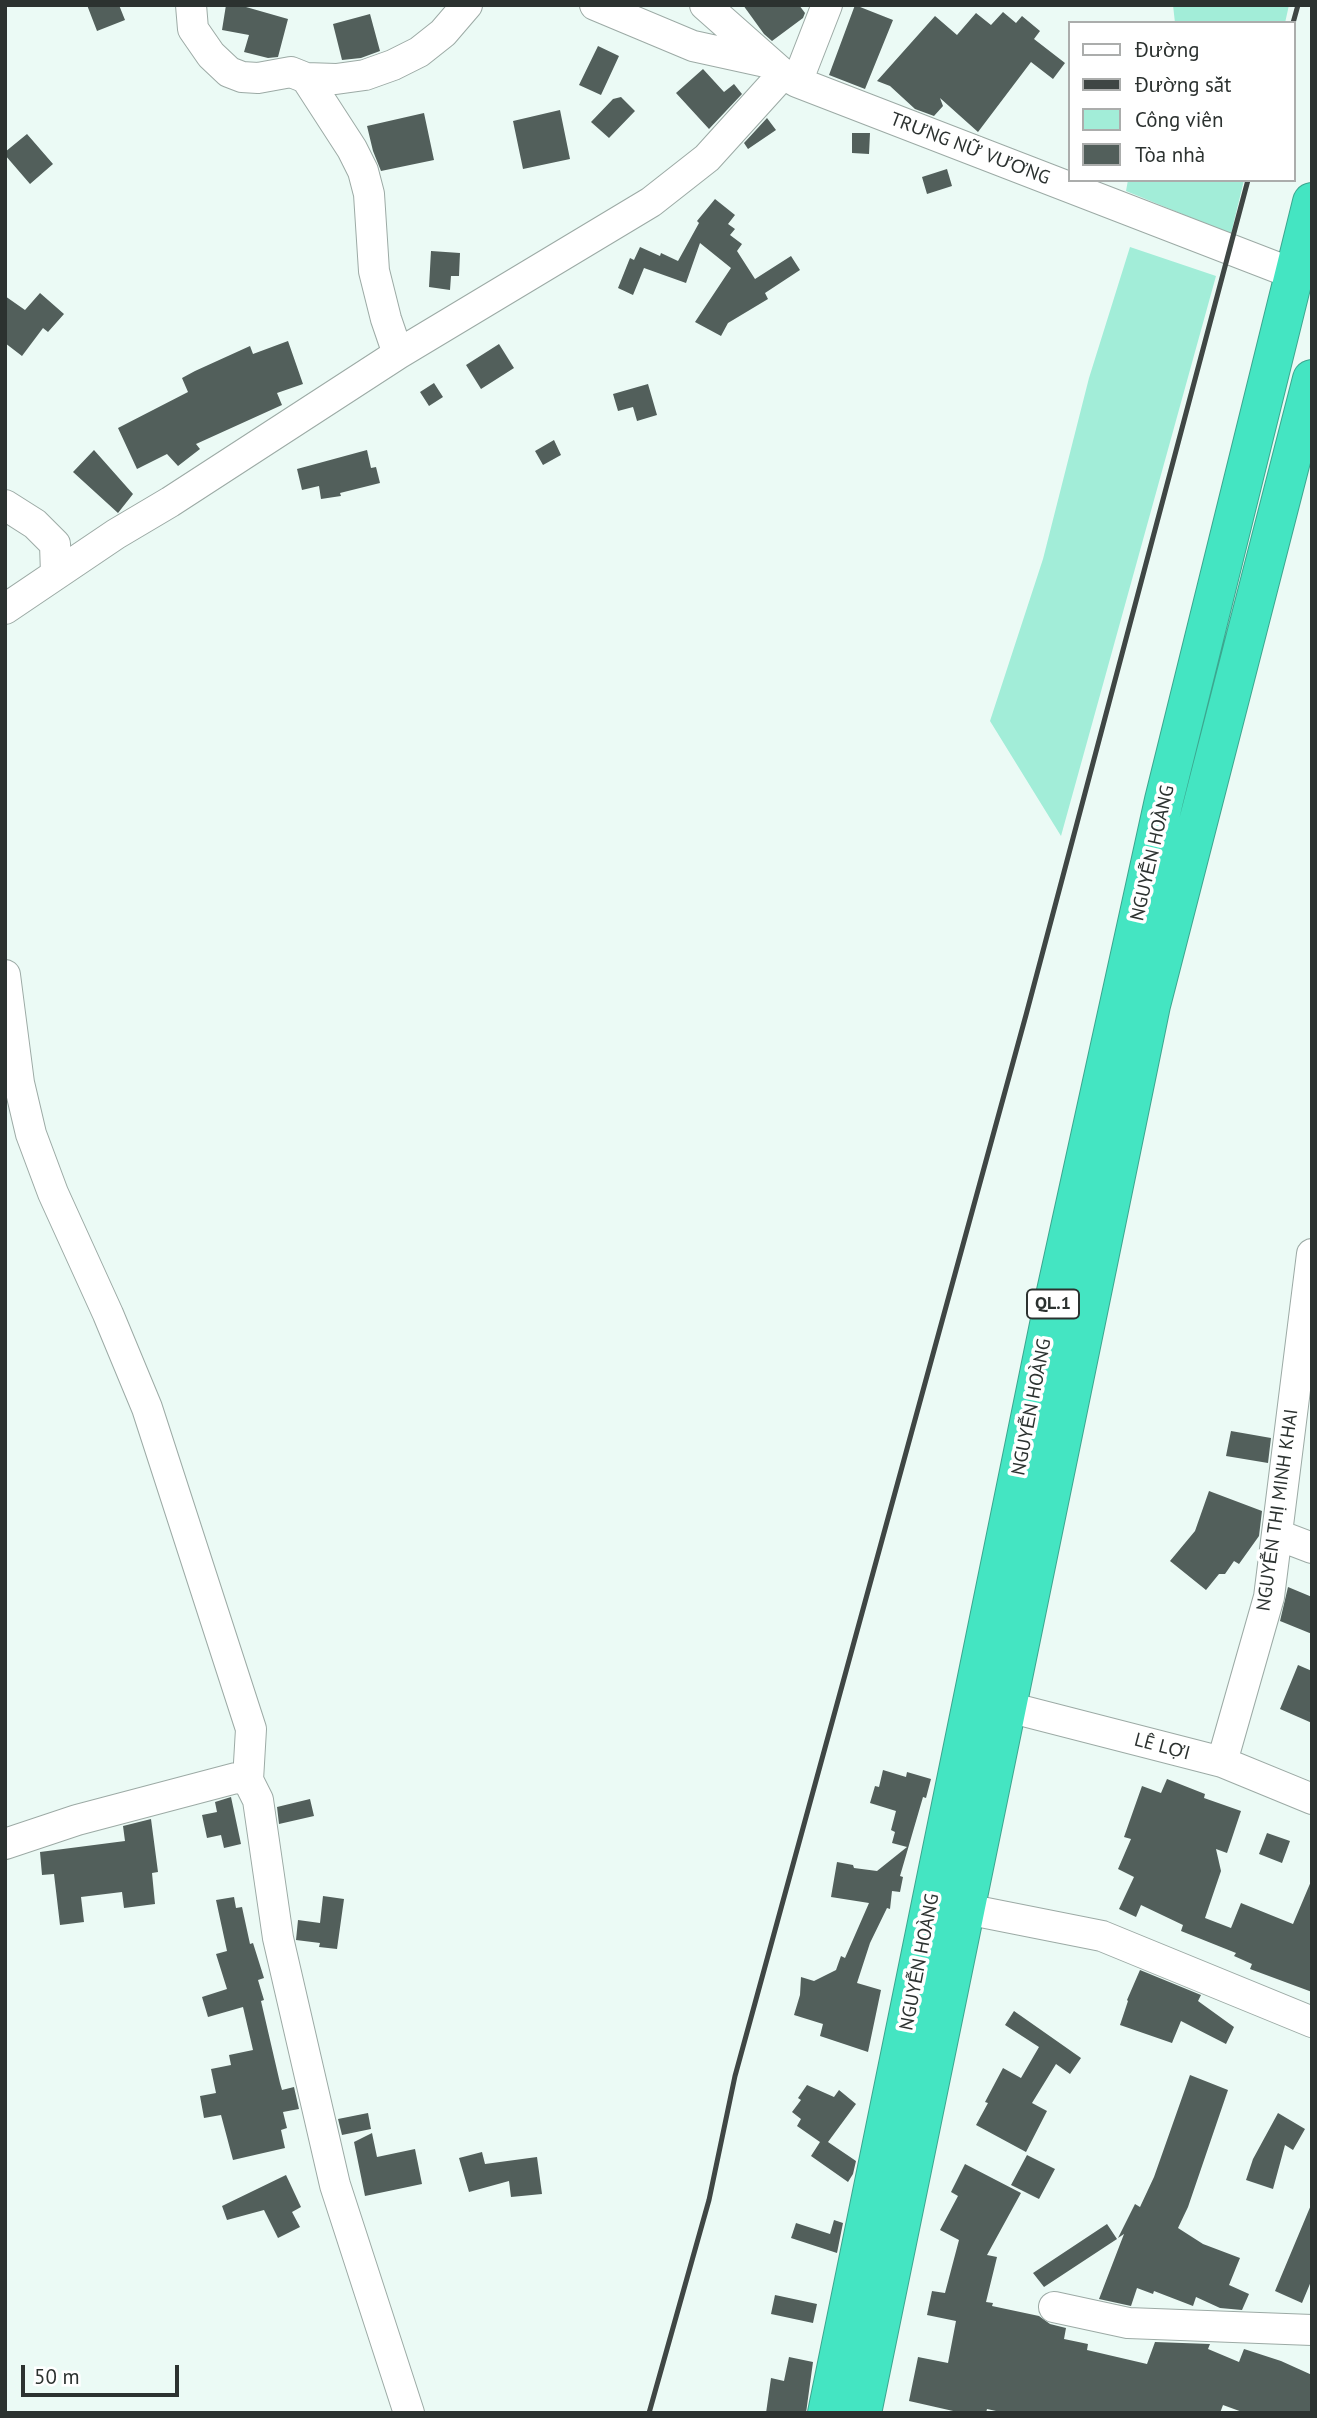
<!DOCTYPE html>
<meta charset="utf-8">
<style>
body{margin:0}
#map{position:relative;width:1317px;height:2418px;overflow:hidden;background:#ebfaf5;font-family:"PT Sans",sans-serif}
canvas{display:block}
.frame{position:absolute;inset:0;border:7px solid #2c3230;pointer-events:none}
.legend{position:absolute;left:1068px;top:21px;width:228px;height:161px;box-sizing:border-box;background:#fff;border:2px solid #abadac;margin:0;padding:9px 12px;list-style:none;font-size:21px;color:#2c3230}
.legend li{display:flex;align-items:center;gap:14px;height:35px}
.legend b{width:35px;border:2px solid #abadac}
.scale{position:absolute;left:21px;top:2365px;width:158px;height:32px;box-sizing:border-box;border:4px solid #2c3230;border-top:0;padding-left:9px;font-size:21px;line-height:24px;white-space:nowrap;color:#2c3230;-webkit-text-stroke:5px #fff;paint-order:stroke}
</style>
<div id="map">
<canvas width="1317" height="2418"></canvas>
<div class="frame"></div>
<ul class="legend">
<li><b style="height:9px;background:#fff"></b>Đường</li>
<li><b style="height:9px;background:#3f4644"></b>Đường sắt</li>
<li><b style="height:19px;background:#a2edd8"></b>Công viên</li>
<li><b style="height:19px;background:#525f5b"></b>Tòa nhà</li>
</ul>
<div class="scale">50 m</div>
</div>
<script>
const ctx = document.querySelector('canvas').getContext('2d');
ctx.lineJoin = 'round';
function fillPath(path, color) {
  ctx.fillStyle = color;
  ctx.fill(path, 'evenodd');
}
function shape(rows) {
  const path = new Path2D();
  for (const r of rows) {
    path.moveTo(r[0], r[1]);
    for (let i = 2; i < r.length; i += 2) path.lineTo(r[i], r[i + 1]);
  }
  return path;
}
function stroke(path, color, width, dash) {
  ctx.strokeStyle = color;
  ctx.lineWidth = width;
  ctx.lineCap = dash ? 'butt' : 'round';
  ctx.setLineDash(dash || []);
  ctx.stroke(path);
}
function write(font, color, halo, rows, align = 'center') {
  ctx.font = font + ' "PT Sans",sans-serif';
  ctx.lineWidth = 7;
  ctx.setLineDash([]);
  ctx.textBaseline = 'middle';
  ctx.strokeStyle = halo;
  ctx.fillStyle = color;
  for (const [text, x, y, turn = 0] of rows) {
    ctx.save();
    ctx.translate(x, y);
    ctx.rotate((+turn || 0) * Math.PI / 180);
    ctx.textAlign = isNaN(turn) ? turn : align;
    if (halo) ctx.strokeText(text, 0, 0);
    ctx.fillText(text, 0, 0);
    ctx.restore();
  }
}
fillPath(shape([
 [1173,5,1289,5,1285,23,1175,23],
 [1128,180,1244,180,1231,234,1126,191],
 [1130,247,1216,276,1061,836,990,721,1043,559,1089,378]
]), '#a2edd8');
fillPath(shape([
 [87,5,119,5,125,20,97,31],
 [226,5,239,5,288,19,278,57,268,58,244,52,249,35,222,30],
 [743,5,799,5,805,13,803,18,772,41,764,34],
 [855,5,893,20,865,89,829,75],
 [1003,12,1016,23,1022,16,1040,31,1034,39,1065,63,1053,79,1031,62,978,132,940,98,943,106,934,116,915,109,890,86,877,81,935,16,957,35,976,13,991,25],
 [370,14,380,51,361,58,342,60,333,24],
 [598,46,619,56,601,95,579,85],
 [703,69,724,92,734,84,742,94,709,129,676,93],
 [621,97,635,111,609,138,591,122,613,99],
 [560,110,570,159,523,169,513,121],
 [424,113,434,160,381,171,373,151,367,126],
 [767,118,776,130,748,149,744,143],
 [852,133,870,133,869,154,852,153],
 [27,134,53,164,30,184,5,155,5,152],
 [947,169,952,186,927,194,922,177],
 [715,199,735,215,728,224,735,229,730,235,742,244,737,251,755,279,791,256,800,270,765,293,768,299,728,323,721,336,695,322,731,268,700,243,686,283,644,268,633,295,618,288,630,258,634,260,640,247,660,256,661,253,678,261,699,223,697,221],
 [431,251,460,253,459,276,451,276,450,290,429,287],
 [40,293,64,314,48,332,43,328,22,356,5,343,5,296,25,310],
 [288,341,303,384,277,393,282,405,196,444,200,449,178,466,167,454,137,469,118,428,188,392,182,378,195,371,250,346,253,354],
 [499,344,514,368,481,389,466,365],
 [434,383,443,397,429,406,420,392],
 [648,384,657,415,637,421,633,407,618,411,613,394],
 [554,440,561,455,543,465,535,451],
 [94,450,133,494,118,513,73,472],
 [367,450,371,468,376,467,380,483,340,493,341,496,321,499,319,486,302,490,297,469],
 [1231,1431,1271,1438,1268,1463,1226,1456],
 [1209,1491,1262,1511,1259,1536,1239,1564,1234,1561,1225,1574,1219,1574,1206,1590,1170,1561,1195,1531],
 [1288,1587,1312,1597,1312,1634,1280,1621],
 [1298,1665,1312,1671,1312,1723,1280,1709],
 [883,1770,906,1777,907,1772,931,1779,926,1798,923,1797,900,1876,903,1877,900,1892,892,1891,890,1909,887,1908,870,1943,857,1983,881,1990,868,2052,820,2036,823,2024,794,2015,800,1995,801,1977,814,1981,836,1970,841,1956,845,1958,869,1903,831,1897,837,1862,853,1865,854,1868,877,1871,907,1847,892,1843,895,1832,891,1830,896,1811,870,1803,875,1786,879,1787],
 [1167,1779,1205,1794,1204,1798,1241,1811,1227,1853,1216,1849,1221,1871,1205,1918,1231,1928,1241,1903,1293,1924,1312,1879,1312,1992,1250,1969,1252,1964,1234,1956,1236,1953,1181,1931,1183,1925,1141,1905,1136,1917,1119,1909,1134,1877,1118,1869,1131,1839,1124,1837,1142,1786,1161,1793],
 [231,1797,241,1844,224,1848,221,1835,207,1838,202,1815,217,1812,215,1802],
 [310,1799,314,1816,279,1824,277,1807],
 [151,1819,158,1872,152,1873,155,1904,124,1908,122,1892,81,1897,84,1922,60,1925,54,1874,42,1875,40,1852,125,1841,123,1826],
 [1267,1833,1290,1841,1282,1863,1259,1854],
 [323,1896,344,1899,337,1949,319,1947,320,1943,296,1940,298,1920,320,1923],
 [234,1897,236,1908,242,1907,250,1944,253,1943,264,1978,258,1980,264,2000,261,2001,280,2083,282,2090,294,2087,299,2109,283,2112,287,2128,281,2130,285,2148,233,2160,221,2115,204,2118,200,2096,216,2093,211,2069,231,2065,229,2055,253,2050,243,2007,208,2017,202,1997,227,1989,216,1954,227,1951,216,1900],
 [1140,1970,1201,1995,1198,2001,1234,2027,1226,2044,1181,2021,1172,2043,1120,2025,1128,2001,1127,2000],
 [1014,2011,1081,2058,1070,2074,1056,2064,1032,2103,1047,2111,1026,2152,976,2125,988,2103,985,2102,1003,2068,1021,2078,1039,2047,1005,2025],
 [1190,2075,1228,2090,1188,2207,1178,2228,1203,2244,1240,2258,1229,2285,1249,2294,1242,2310,1220,2308,1196,2297,1193,2306,1154,2291,1153,2294,1137,2288,1131,2306,1099,2299,1124,2234,1118,2238,1135,2204,1140,2207,1154,2177],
 [807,2085,834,2097,839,2090,856,2104,828,2142,856,2161,853,2174,848,2182,811,2156,820,2142,797,2126,801,2119,792,2112,801,2100,798,2098],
 [368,2113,371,2129,342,2135,338,2119],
 [1278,2113,1305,2129,1293,2150,1285,2145,1273,2189,1246,2180,1253,2159],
 [372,2133,377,2157,415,2149,422,2184,365,2196,354,2142],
 [482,2152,485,2164,537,2157,542,2194,511,2197,509,2181,469,2192,459,2158],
 [1027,2155,1055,2169,1039,2199,1011,2185],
 [965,2164,1021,2193,987,2255,997,2257,986,2302,993,2303,992,2306,1039,2316,1050,2324,1066,2328,1064,2339,1088,2344,1087,2350,1147,2364,1155,2342,1210,2344,1208,2349,1239,2362,1244,2349,1281,2361,1312,2375,1312,2413,1245,2413,1223,2405,1220,2413,1005,2413,987,2409,986,2413,962,2413,909,2401,918,2357,948,2363,956,2321,927,2315,932,2291,945,2293,959,2240,940,2230,958,2196,951,2192],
 [286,2175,301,2207,292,2212,300,2227,278,2238,264,2210,227,2220,222,2206],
 [1311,2205,1312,2279,1302,2303,1275,2291],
 [834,2220,843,2223,837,2253,791,2238,796,2223,830,2234],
 [1107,2224,1117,2239,1044,2287,1033,2273],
 [775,2295,817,2304,813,2323,771,2314],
 [789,2357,813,2362,806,2413,766,2413,771,2378,784,2381]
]), '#525f5b');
const minor = shape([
 [191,5,193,29,211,55,229,72,242,77,258,78,291,72,306,78,352,149,363,171,369,194,374,271,386,319,398,354],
 [595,5,693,46,766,62],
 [705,5,783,74,797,82,1294,274],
 [306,78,336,79,365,75,393,65,419,52,443,33,467,5],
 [797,82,827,5],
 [5,505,35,524,55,544,56,574],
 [5,609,116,534,170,502,398,354,651,202,707,158,783,74],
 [5,975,19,1083,31,1134,53,1193,108,1314,147,1408,251,1729,248,1780],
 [1278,1535,1312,1548],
 [1008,1707,1222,1762,1312,1799],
 [1222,1762,1269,1597,1312,1254],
 [5,1844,77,1820,236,1778,248,1780,258,1800,278,1938,335,2185,409,2413],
 [966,1909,1102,1936,1312,2022],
 [1054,2307,1128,2323,1312,2330]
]);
const highway = shape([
 [827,2413,1053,1305,1164,800,1312,202],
 [862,2413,1151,1005,1312,379]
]);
stroke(minor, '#9caaa5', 32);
stroke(highway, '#3ca68f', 40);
stroke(minor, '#fff', 30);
stroke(highway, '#44e5c2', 38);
stroke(shape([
 [1293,23,1298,5],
 [649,2413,709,2200,735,2076,1026,1015,1248,180]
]), '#3f4644', 5);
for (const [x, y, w] of [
 [1053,1304,52]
]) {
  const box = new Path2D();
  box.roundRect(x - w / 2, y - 14.5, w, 29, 5);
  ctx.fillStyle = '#fff';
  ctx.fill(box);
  stroke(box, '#2c3230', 2);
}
write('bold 18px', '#2c3230', null, [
 ["QL.1",1053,1304]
]);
write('19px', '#2c3230', '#fff', [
 ["TRƯNG NỮ VƯƠNG",970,149,21],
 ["NGUYỄN HOÀNG",1153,853,-77],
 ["NGUYỄN HOÀNG",1032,1407,-79],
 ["NGUYỄN THỊ MINH KHAI",1278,1510,-82],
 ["LÊ LỢI",1162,1747,15],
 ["NGUYỄN HOÀNG",920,1962,-79]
]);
</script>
